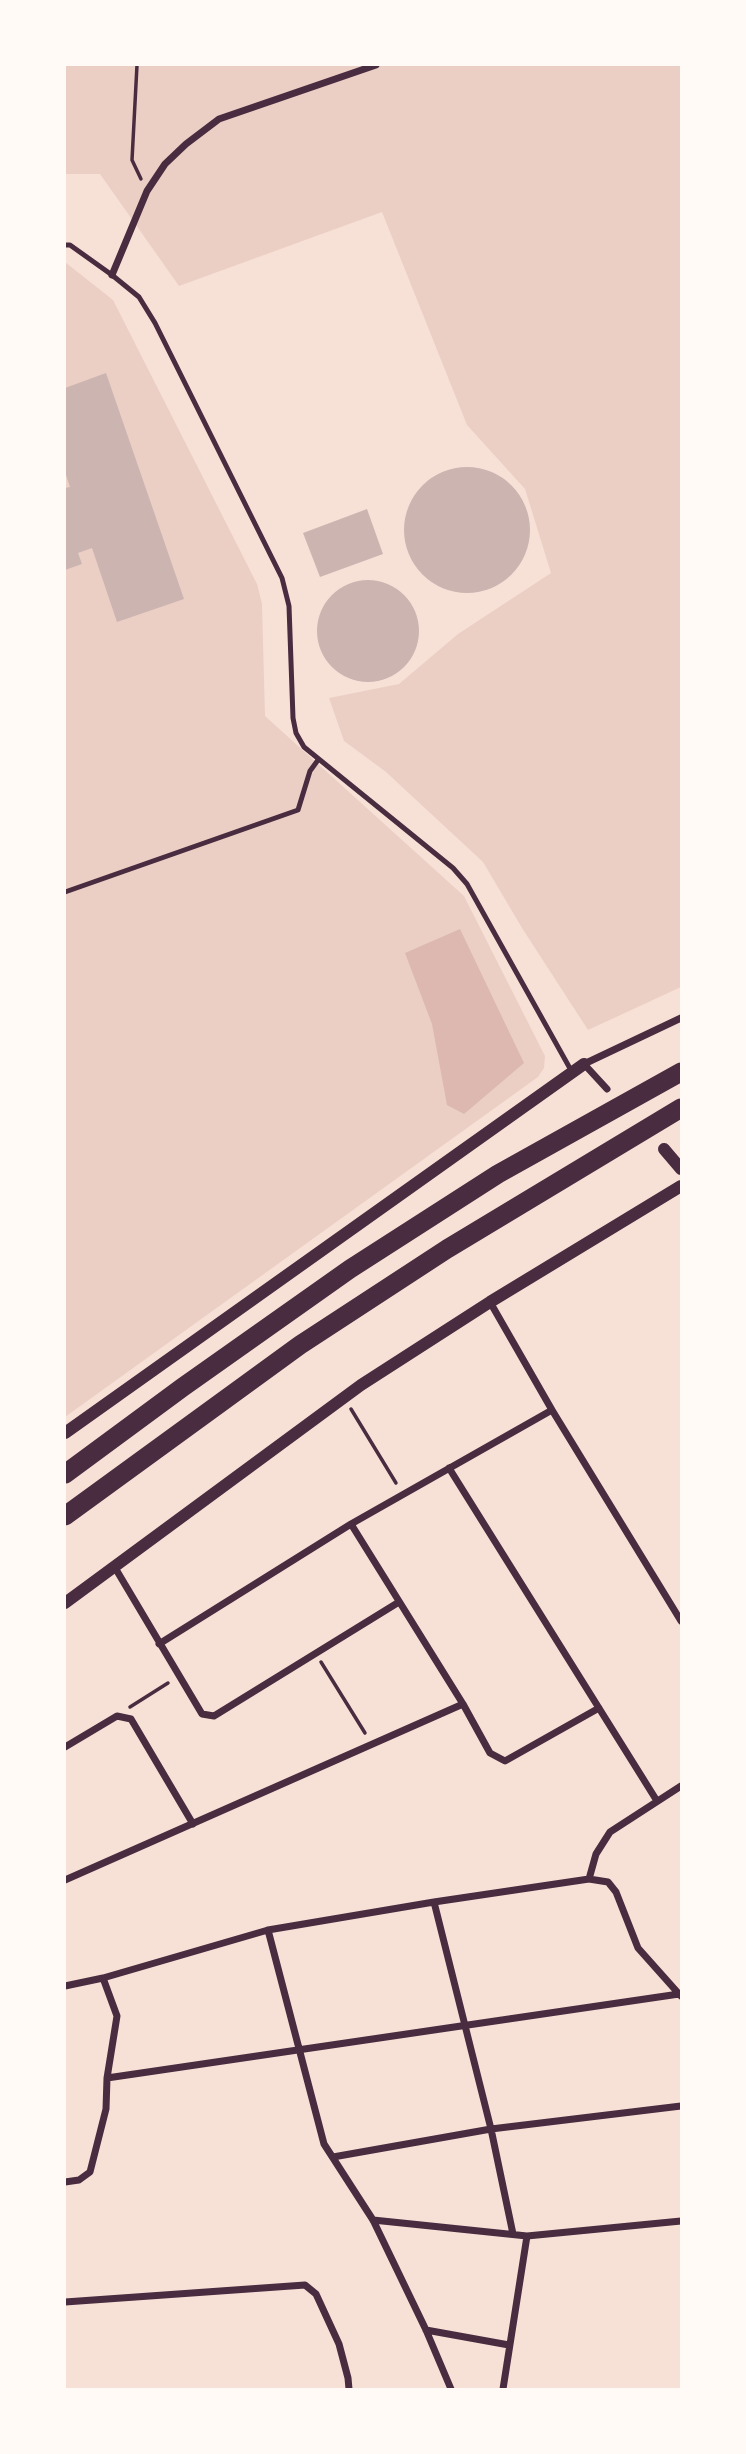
<!DOCTYPE html>
<style>
body{margin:0}
#map{position:relative;width:746px;height:2454px;overflow:hidden;background:#f7e1d7;font-family:Cabin,sans-serif}
canvas{display:block}
.frame{position:absolute;inset:0;border:66px solid #fffaf5;pointer-events:none}
</style>
<div id="map">
<canvas width="746" height="2454"></canvas>
<div class="frame"></div>
</div>
<script>
const ctx = document.querySelector('canvas').getContext('2d');
ctx.lineJoin = 'round';
function fillPath(path, color) {
  ctx.fillStyle = color;
  ctx.fill(path, 'evenodd');
}
function shape(rows) {
  const path = new Path2D();
  for (const r of rows) {
    if (r.length === 3) {
      path.moveTo(r[0] + r[2], r[1]);
      path.arc(r[0], r[1], r[2], 0, 2 * Math.PI);
      continue;
    }
    path.moveTo(r[0], r[1]);
    for (let i = 2; i < r.length; i += 2) path.lineTo(r[i], r[i + 1]);
  }
  return path;
}
function stroke(path, color, width, dash) {
  ctx.strokeStyle = color;
  ctx.lineWidth = width;
  ctx.lineCap = dash ? 'butt' : 'round';
  ctx.setLineDash(dash || []);
  ctx.stroke(path);
}
fillPath(shape([
 [65,65,681,65,681,987,588,1030,522,928,483,862,386,772,344,741,329,698,399,684,458,634,551,573,525,489,467,425,382,212,179,286,100,174,65,174],
 [65,262,113,300,257,584,262,604,265,716,464,896,545,1056,544,1068,538,1077,65,1417]
]), '#ebcfc5');
fillPath(shape([
 [460,929,524,1063,464,1114,447,1105,432,1024,405,953]
]), '#dcb8b0');
fillPath(shape([
 [106,373,184,599,117,622,92,548,78,553,82,564,65,570,65,488,70,487,65,472,65,388],
 [467,530,63],
 [367,509,383,554,320,577,303,533],
 [368,631,51]
]), '#ccb4b1');
stroke(shape([
 [137,65,132,160,141,179],
 [351,1409,396,1483],
 [321,1662,365,1733],
 [130,1707,168,1683]
]), '#4a2c40', 3.5);
stroke(shape([
 [65,245,70,245,112,275,139,297,155,323,282,578,289,606,293,718,296,733,304,747,453,868,467,884,572,1072],
 [65,892,298,810,310,771,318,760]
]), '#4a2c40', 5);
stroke(shape([
 [112,275,147,191,165,164,186,144,219,119,376,65],
 [607,1089,584,1064,681,1018],
 [490,1302,552,1410,681,1621],
 [449,1468,657,1801],
 [351,1524,463,1704,490,1753,505,1761,599,1708],
 [114,1566,202,1714,214,1716,399,1602],
 [159,1644,351,1524,552,1410],
 [65,1747,117,1716,131,1719,193,1824],
 [589,1879,596,1854,610,1832,681,1786],
 [65,1880,463,1704],
 [434,1902,491,2129,513,2234],
 [268,1930,324,2144,373,2220,426,2330,451,2389],
 [65,1986,103,1978],
 [679,1994,107,2078,117,2016,103,1978,268,1930,434,1902,589,1879,608,1882,616,1892,638,1948,679,1994,681,1996],
 [333,2157,491,2129,681,2106],
 [65,2182,79,2180,90,2172,106,2109,107,2078],
 [373,2220,527,2236,681,2221],
 [65,2302,305,2285,316,2294,339,2344,348,2378,349,2389],
 [426,2330,509,2345],
 [503,2389,527,2236]
]), '#4a2c40', 7);
stroke(shape([
 [664,1149,681,1169],
 [65,1433,584,1064],
 [65,1603,361,1385,490,1302,681,1186]
]), '#4a2c40', 12);
stroke(shape([
 [65,1474,183,1387,350,1269,498,1174,681,1072],
 [65,1516,300,1345,447,1249,681,1108]
]), '#4a2c40', 19);
</script>
